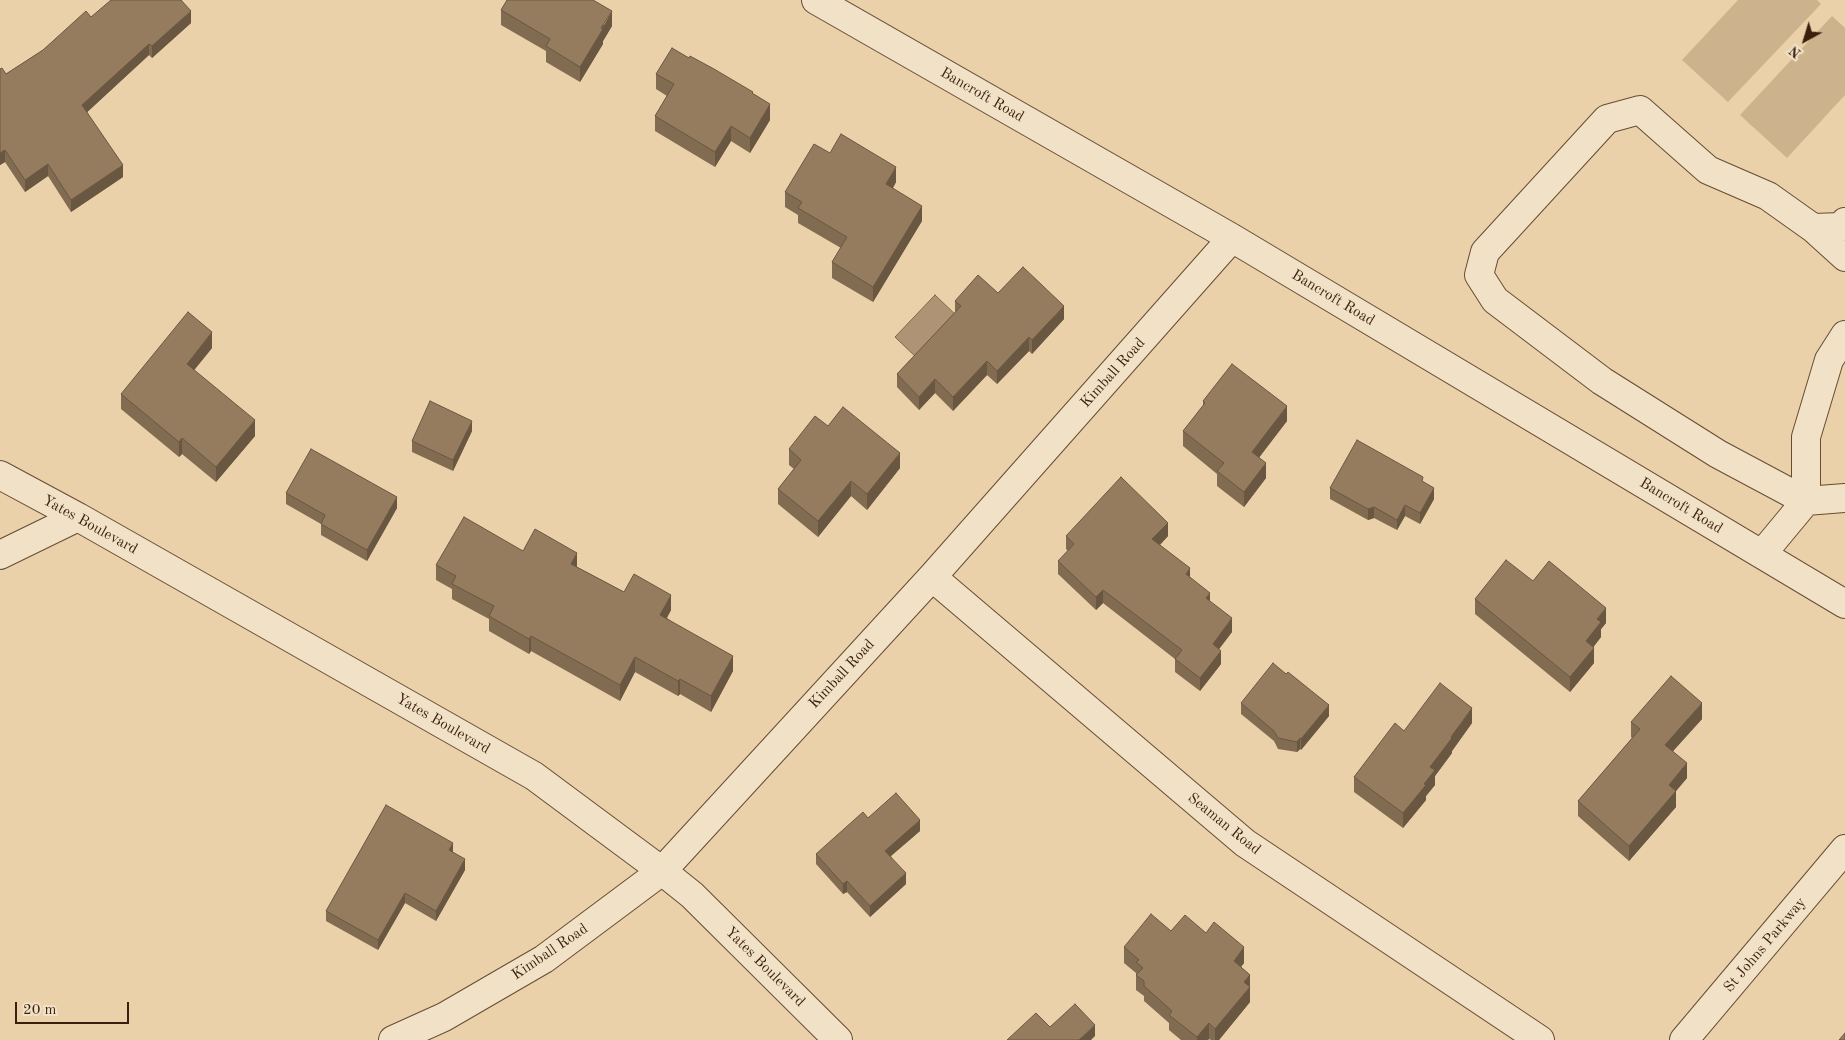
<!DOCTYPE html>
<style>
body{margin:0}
#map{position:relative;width:1845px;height:1040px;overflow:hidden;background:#ead1a9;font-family:"Old Standard TT",serif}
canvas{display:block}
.north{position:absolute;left:1780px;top:15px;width:50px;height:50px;-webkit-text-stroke:4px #f1e1c7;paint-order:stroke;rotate:219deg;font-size:14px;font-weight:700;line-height:20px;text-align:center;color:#3a1f0d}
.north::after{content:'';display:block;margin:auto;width:18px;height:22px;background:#3a1f0d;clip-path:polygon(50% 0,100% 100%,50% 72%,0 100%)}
.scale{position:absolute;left:15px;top:1002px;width:114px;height:22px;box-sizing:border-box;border:2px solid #3a1f0d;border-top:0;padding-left:6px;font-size:15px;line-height:18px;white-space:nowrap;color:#3a1f0d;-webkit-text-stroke:4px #f1e1c7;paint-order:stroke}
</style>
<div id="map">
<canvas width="1845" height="1040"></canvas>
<div class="north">N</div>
<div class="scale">20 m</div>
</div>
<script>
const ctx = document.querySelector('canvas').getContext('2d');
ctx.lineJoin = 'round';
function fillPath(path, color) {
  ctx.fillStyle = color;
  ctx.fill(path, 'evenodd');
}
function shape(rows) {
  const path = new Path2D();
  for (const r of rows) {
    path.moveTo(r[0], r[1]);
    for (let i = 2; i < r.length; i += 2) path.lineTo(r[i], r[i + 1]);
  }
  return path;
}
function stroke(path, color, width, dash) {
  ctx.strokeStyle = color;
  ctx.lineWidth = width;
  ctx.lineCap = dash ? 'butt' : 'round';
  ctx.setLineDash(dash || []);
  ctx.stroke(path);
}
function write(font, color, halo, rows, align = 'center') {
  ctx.font = font + ' "Old Standard TT",serif';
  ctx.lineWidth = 4;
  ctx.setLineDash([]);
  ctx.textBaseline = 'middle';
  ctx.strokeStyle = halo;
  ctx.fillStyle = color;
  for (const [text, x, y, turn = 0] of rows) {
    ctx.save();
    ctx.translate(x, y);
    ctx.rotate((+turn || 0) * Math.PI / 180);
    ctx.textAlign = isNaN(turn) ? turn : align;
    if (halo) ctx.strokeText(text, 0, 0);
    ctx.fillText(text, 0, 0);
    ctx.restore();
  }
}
fillPath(shape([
 [1738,0,1817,0,1821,4,1728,102,1682,60],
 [1832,16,1845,28,1845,95,1787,158,1740,115]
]), '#ccb38e');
const water = shape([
 [935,295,959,318,919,360,895,337,935,295]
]);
fillPath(water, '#ae9474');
stroke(water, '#80654b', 1);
const minor = shape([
 [816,0,1232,238,1845,604],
 [1845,222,1841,227,1813,228,1768,196,1708,170,1640,110,1607,119,1485,252,1479,275,1495,300,1602,381,1718,454,1806,501,1845,498],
 [1813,228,1845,257],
 [0,475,78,517,534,776,662,871,692,895,838,1040],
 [1762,554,1806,501,1806,437,1829,360,1845,335],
 [0,555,78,517],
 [932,577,1245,843,1540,1040],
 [393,1040,444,1017,544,959,662,871,932,577,1232,238],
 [1684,1040,1845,849]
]);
stroke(minor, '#664c34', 30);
stroke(minor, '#f1e1c7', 28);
fillPath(shape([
 [501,10,612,26,603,41,603,44,580,82,546,62,546,51,501,25],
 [91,17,191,23,152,58,149,55,87,112,123,177,71,212,48,176,25,192,5,162,0,165,6,74,43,50],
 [689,58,770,120,750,153,731,141,715,167,655,131,655,116,667,96,656,89,656,74],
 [830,153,896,182,893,188,922,221,873,302,832,278,832,262,841,248,798,223,798,215,785,207,785,192],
 [998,293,1064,319,1032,354,1029,351,997,384,987,375,953,411,935,393,919,410,897,387,897,374,955,313,955,301],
 [212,348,194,370,255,436,216,482,182,454,179,457,121,409,121,394],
 [1203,401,1287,421,1259,457,1266,478,1244,507,1217,486,1217,474,1183,446,1183,431,1203,406],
 [828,426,900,468,867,510,851,496,818,537,778,504,778,489,794,469,789,465,789,449],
 [472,431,453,471,412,452,412,441],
 [1423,482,1434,499,1420,524,1405,516,1397,530,1374,518,1368,520,1330,499,1330,488],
 [286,493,397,508,367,561,321,535,321,524,286,504],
 [1066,536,1168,536,1160,545,1190,577,1210,601,1232,632,1219,649,1221,664,1200,691,1175,672,1175,659,1103,603,1096,610,1058,574,1058,561,1068,551,1066,549],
 [523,551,577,567,624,592,671,610,667,618,733,671,711,712,680,694,678,696,635,672,620,701,531,651,529,654,489,631,489,619,452,599,452,589,436,580,436,565],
 [1533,581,1606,623,1601,629,1601,637,1593,647,1594,663,1570,692,1475,614,1475,599],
 [1241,703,1329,716,1301,750,1300,749,1297,752,1278,749,1274,741,1241,714],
 [1702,719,1673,751,1687,778,1676,791,1676,807,1629,861,1578,816,1578,801,1632,738,1631,737,1631,722],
 [1472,723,1452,751,1452,753,1435,776,1435,785,1426,796,1426,800,1403,828,1354,792,1354,777,1404,731],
 [868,818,920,831,891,856,906,884,870,917,847,892,843,894,816,864,816,854],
 [453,853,465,870,436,921,405,903,378,950,326,921,326,911],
 [1171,931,1244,963,1241,967,1250,975,1250,1002,1219,1040,1211,1040,1209,1039,1208,1040,1181,1040,1169,1030,1169,1023,1144,1001,1144,996,1136,990,1136,973,1124,963,1124,947]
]), '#816b51');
fillPath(shape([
 [191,11,191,23,152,58,152,46],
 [612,11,612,26,603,41,603,44,580,82,580,67],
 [149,44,149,55,82,117,82,105],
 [770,104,770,120,750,153,750,138],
 [731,126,731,141,715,167,715,152],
 [5,150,5,162,0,165,0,153],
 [48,164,48,176,25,192,25,180],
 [123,165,123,177,71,212,71,200],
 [896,167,896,182,886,200,886,184],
 [922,206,922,221,873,302,873,287],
 [1064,306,1064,319,1032,354,1032,340],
 [212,332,212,348,187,379,187,364],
 [1029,337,1029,351,997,384,997,371],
 [987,361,987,375,953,411,953,397],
 [935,379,935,393,919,410,919,397],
 [1287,406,1287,421,1252,467,1252,452],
 [255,420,255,436,216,482,216,467],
 [472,421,472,431,453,471,453,460],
 [182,438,182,454,179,457,179,442],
 [900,453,900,468,867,510,867,494],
 [1266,463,1266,478,1244,507,1244,492],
 [851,481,851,496,818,537,818,521],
 [1434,488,1434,499,1420,524,1420,513],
 [397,497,397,508,367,561,367,550],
 [1405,505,1405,516,1397,530,1397,520],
 [1374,507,1374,518,1368,520,1368,509],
 [1168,523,1168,536,1152,553,1152,539],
 [577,553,577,569,571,564],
 [1190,568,1190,581,1186,574],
 [1103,590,1103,603,1096,610,1096,597],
 [1210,593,1210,606,1206,598],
 [671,595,671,610,660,630,660,615],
 [1606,608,1606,623,1601,629,1601,637,1586,657,1586,641,1597,619],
 [1232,618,1232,632,1213,657,1213,644],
 [531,636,531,651,529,654,529,639],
 [1594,648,1594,663,1570,692,1570,677],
 [1221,651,1221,664,1200,691,1200,678],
 [733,656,733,671,711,712,711,696],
 [635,657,635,672,620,701,620,685],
 [680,679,680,694,678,696,678,681],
 [1702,703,1702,719,1665,760,1665,745],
 [1329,705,1329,716,1301,750,1301,739],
 [1472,708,1472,723,1452,751,1452,753,1435,776,1435,785,1426,796,1426,800,1403,828,1403,813,1424,784,1430,767],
 [1300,738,1300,749,1297,752,1297,742],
 [1687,763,1687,778,1676,791,1676,807,1629,861,1629,846,1669,785],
 [920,820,920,831,885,861,885,851],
 [453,843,453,854,449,850],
 [465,859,465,870,436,921,436,911],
 [906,873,906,884,870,917,870,906],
 [847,881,847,892,843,894,843,884],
 [405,893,405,903,378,950,378,940],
 [1244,947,1244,963,1234,976,1234,961],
 [1250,975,1250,1002,1219,1040,1215,1040,1215,1029,1244,982],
 [1209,1023,1209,1039,1208,1040,1197,1040,1197,1037],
 [1095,1025,1095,1036,1091,1040,1079,1040]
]), '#695742');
const building = shape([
 [111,0,181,0,191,11,152,46,149,44,82,105,123,165,71,200,48,164,25,180,5,150,0,153,0,69,2,68,6,74,43,50,86,11,91,17,111,0],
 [507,0,593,0,612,11,601,28,603,29,580,67,546,46,550,39,501,10,507,0],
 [672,48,689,58,690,56,714,69,753,92,752,93,770,104,750,138,731,126,715,152,655,116,674,84,656,74,672,48],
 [841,134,896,167,886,184,922,206,873,287,832,262,847,237,798,208,802,202,785,192,814,144,830,153,841,134],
 [1023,267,1064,306,1032,340,1029,337,997,371,987,361,953,397,935,379,919,397,897,374,961,306,955,301,978,275,998,293,1023,267],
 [188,312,212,332,187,364,255,420,216,467,182,438,179,442,121,394,188,312],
 [1232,364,1287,406,1252,452,1266,463,1244,492,1217,471,1224,463,1183,431,1205,403,1203,401,1232,364],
 [430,401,472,421,453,460,412,441,430,401],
 [843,407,900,453,867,494,851,481,818,521,778,489,801,460,789,449,815,416,828,426,843,407],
 [1357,440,1423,477,1422,481,1434,488,1420,513,1405,505,1397,520,1374,507,1368,509,1330,488,1357,440],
 [311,449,397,497,367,550,321,524,325,515,286,493,311,449],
 [1121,477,1168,523,1152,539,1190,568,1186,574,1210,593,1206,598,1232,618,1213,644,1221,651,1200,678,1175,659,1182,650,1103,590,1096,597,1058,561,1074,544,1066,536,1121,477],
 [464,517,523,551,535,529,577,553,571,564,624,592,634,574,671,595,660,615,733,656,711,696,680,679,678,681,635,657,620,685,531,636,529,639,489,616,494,606,452,584,456,576,436,565,464,517],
 [1506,560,1533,581,1549,561,1606,608,1597,619,1601,622,1586,641,1594,648,1570,677,1475,599,1506,560],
 [1273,663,1286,674,1288,672,1329,705,1301,739,1300,738,1297,742,1278,738,1274,731,1241,703,1273,663],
 [1671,676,1702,703,1665,745,1687,763,1669,785,1676,791,1629,846,1578,801,1640,729,1631,722,1671,676],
 [1440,683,1472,708,1451,737,1452,738,1430,767,1435,770,1424,784,1426,785,1403,813,1354,777,1395,723,1404,731,1440,683],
 [896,793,920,820,885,851,906,873,870,906,847,881,843,884,816,854,863,812,868,818,896,793],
 [386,805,453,843,449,850,465,859,436,911,405,893,378,940,326,911,386,805],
 [1151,914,1171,931,1185,915,1206,933,1214,922,1244,947,1234,961,1250,975,1244,982,1250,987,1215,1029,1209,1023,1197,1037,1169,1015,1172,1011,1144,986,1144,981,1136,975,1143,968,1136,962,1139,960,1124,947,1151,914],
 [1075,1004,1095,1025,1079,1040,1007,1040,1036,1013,1050,1027,1075,1004],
 [1845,1033,1845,1040,1839,1040,1845,1033]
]);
fillPath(building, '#967c5e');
stroke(building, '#695742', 1);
write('15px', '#3a1f0d', '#f1e1c7', [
 ["Bancroft Road",982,95,30],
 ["Bancroft Road",1333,298,31],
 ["Kimball Road",1113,373,-48],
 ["Bancroft Road",1681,506,31],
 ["Yates Boulevard",90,525,29],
 ["Kimball Road",842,674,-47],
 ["Yates Boulevard",443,724,30],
 ["Seaman Road",1224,824,39],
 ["St Johns Parkway",1765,945,-50],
 ["Kimball Road",550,952,-34],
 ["Yates Boulevard",765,967,45]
]);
</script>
